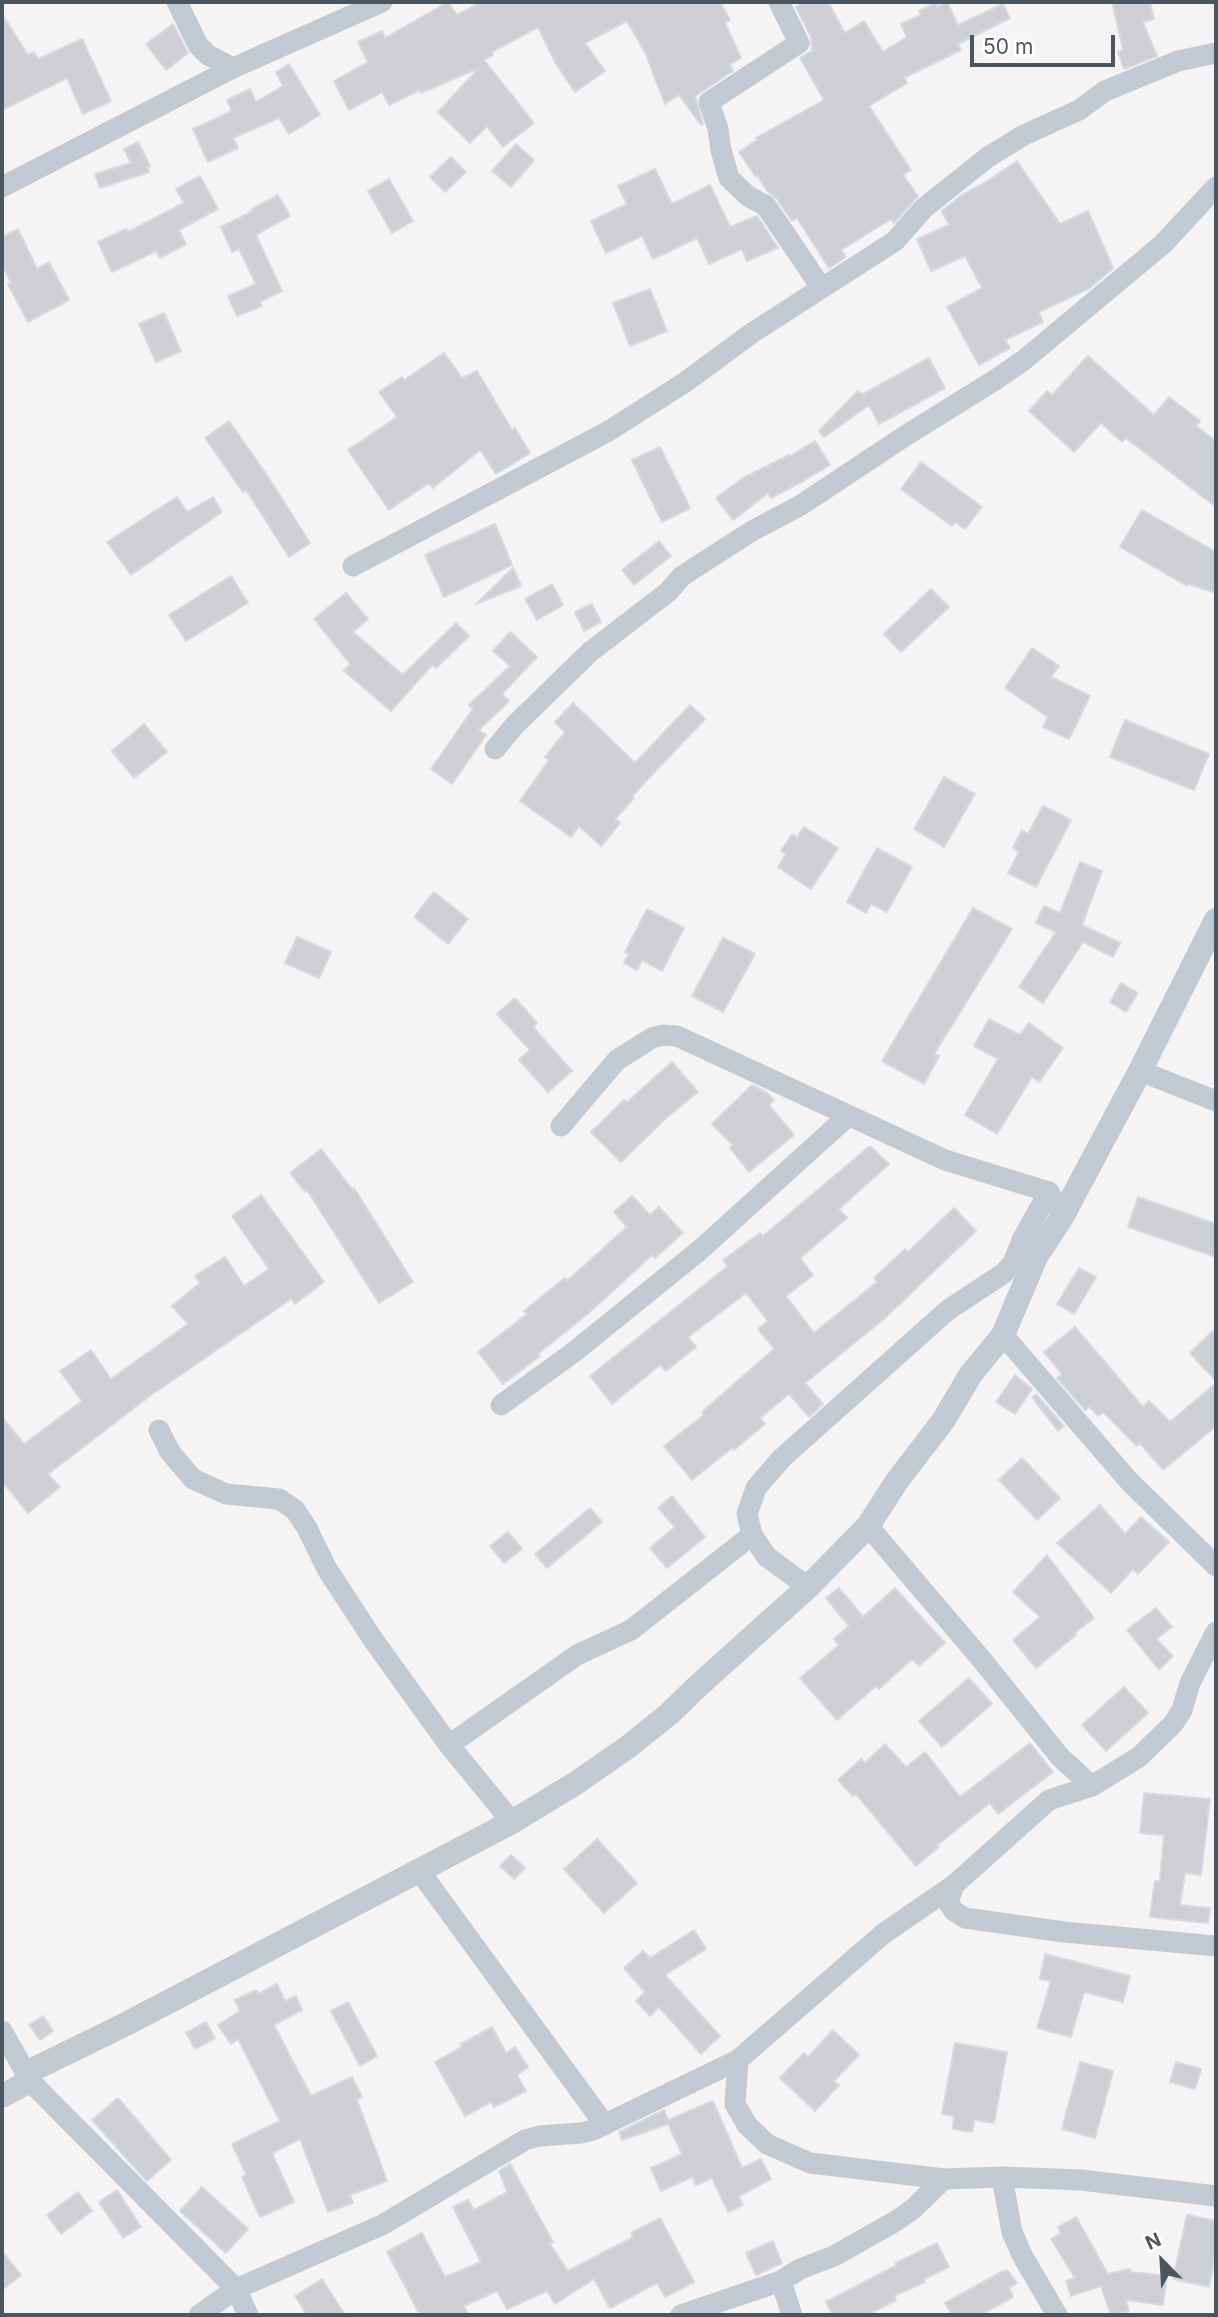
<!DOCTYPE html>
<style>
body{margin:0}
#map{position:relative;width:1218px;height:2317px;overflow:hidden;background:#f5f3f3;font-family:Inter,sans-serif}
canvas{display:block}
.frame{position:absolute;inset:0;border:4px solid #4a5661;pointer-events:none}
.north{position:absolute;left:1127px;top:2226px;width:70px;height:70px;-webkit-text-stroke:5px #fff;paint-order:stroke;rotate:336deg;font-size:19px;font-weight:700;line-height:28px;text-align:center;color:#4a5661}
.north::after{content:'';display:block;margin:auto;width:24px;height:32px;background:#4a5661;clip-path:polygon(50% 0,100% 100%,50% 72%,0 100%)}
.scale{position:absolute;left:970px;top:35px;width:145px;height:32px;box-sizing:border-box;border:4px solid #4a5661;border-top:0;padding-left:9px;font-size:21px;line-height:24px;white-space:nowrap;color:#4a5661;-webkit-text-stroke:5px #fff;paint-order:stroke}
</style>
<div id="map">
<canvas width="1218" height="2317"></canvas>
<div class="frame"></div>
<div class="north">N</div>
<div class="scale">50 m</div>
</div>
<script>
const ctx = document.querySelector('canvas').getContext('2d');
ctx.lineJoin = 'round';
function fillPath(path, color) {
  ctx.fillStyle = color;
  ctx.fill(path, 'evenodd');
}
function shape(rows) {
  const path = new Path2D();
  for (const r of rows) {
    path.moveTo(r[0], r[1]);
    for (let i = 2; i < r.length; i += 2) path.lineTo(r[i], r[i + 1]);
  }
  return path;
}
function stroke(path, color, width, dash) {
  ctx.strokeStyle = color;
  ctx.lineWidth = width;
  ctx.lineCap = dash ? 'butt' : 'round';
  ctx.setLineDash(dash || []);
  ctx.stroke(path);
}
const building = shape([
 [448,2,457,15,482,2,720,2,730,20,725,23,741,58,730,64,733,71,695,96,703,124,701,125,679,95,665,104,645,52,627,21,585,43,605,71,575,92,556,64,538,27,492,52,493,55,484,60,534,123,503,147,487,126,470,143,438,112,479,68,421,93,420,90,389,105,382,92,349,110,334,81,368,62,358,42,382,31,385,38,448,2],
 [805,2,828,2,845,33,864,21,883,52,907,37,901,24,921,15,919,11,936,3,938,7,947,2,958,25,1003,4,1010,18,958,44,961,50,904,78,907,83,869,106,911,170,903,175,918,196,894,223,891,219,841,250,846,257,829,268,797,218,792,221,777,199,768,192,757,175,755,176,739,152,757,140,756,138,824,100,800,58,812,51,811,37,796,7,805,2],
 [1112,2,1150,2,1154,19,1143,22,1157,56,1124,69,1118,52,1123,50,1112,2],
 [2,14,28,55,34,52,38,59,82,39,111,101,83,114,67,78,2,110,2,14],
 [173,24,188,53,166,70,146,44,173,24],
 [289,64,320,115,289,134,279,118,233,138,238,148,208,162,193,129,232,111,227,100,250,89,256,102,283,86,276,72,289,64],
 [138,142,150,166,147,167,149,172,100,188,95,174,131,163,124,149,138,142],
 [516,144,534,160,511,187,492,171,516,144],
 [451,157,466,172,445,192,430,177,451,157],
 [1017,161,1060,224,1088,211,1113,268,1090,288,1039,312,1043,322,1005,340,1010,348,979,365,947,307,982,288,965,256,931,271,917,239,949,225,942,211,962,195,986,182,1017,161],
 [655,169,672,204,710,185,730,227,757,216,778,248,747,261,742,249,709,264,697,238,653,259,642,236,606,253,591,221,627,204,618,186,655,169],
 [200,176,218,209,179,230,186,244,160,258,156,251,112,272,98,242,126,229,128,232,184,203,176,189,200,176],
 [389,179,413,221,392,233,368,191,389,179],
 [278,195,290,216,256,235,282,291,260,302,262,306,237,316,228,296,256,284,239,249,232,252,221,227,253,211,252,209,278,195],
 [18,229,37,269,49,262,69,300,28,322,8,284,11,283,2,264,2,237,18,229],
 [650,289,667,331,630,346,613,303,650,289],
 [164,313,181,351,156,362,139,324,164,313],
 [444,353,462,378,477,371,512,430,515,428,530,453,496,474,480,450,433,488,429,483,389,510,348,450,397,417,379,392,402,377,404,380,444,353],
 [1088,356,1154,415,1169,397,1200,421,1196,426,1216,441,1216,507,1126,438,1122,442,1101,423,1074,452,1029,411,1047,391,1052,395,1088,356],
 [929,358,945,388,879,424,869,405,824,437,819,431,858,391,865,397,863,394,929,358],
 [229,421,267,475,310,543,289,557,246,490,243,492,205,438,229,421],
 [815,441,830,465,803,481,771,498,768,493,733,520,716,498,743,478,789,455,790,456,815,441],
 [660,447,690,508,662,522,632,460,660,447],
 [921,462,982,507,965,529,955,522,952,526,901,489,921,462],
 [177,497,187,512,213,497,222,512,131,575,107,542,177,497],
 [1142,510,1216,552,1216,593,1188,584,1187,586,1120,547,1142,510],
 [495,524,512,565,444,597,425,555,495,524],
 [659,541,671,556,634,585,622,570,659,541],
 [513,568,521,586,476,604,513,568],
 [231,576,248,603,186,641,169,615,231,576],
 [552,584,563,605,537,620,525,599,552,584],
 [931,589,949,607,901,652,884,634,931,589],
 [346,593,368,619,353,632,403,675,456,623,469,636,436,668,432,665,391,711,344,671,350,664,314,619,346,593],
 [592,604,601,622,584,631,575,612,592,604],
 [510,632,537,657,502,694,509,701,479,730,486,735,452,784,431,769,473,709,469,705,510,666,493,651,510,632],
 [1032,648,1059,666,1051,677,1090,696,1069,739,1043,727,1048,717,1005,688,1032,648],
 [573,703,635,763,690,705,705,719,632,796,634,798,615,819,620,823,601,846,579,826,571,837,520,801,549,760,545,757,565,732,555,722,573,703],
 [1125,720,1209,754,1194,790,1110,757,1125,720],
 [144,724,167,752,134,778,112,751,144,724],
 [944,777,975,794,944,847,914,829,944,777],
 [1043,806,1071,820,1036,887,1008,873,1019,852,1013,848,1022,830,1028,834,1043,806],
 [804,827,838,848,811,889,778,867,786,854,781,851,792,834,797,837,804,827],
 [877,848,912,867,887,912,871,904,866,913,847,902,877,848],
 [1080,862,1102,871,1082,925,1120,943,1113,957,1083,942,1043,1003,1019,987,1056,932,1036,923,1044,906,1060,913,1080,862],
 [434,892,468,919,448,944,414,917,434,892],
 [973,908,1012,929,934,1054,939,1056,924,1084,882,1061,973,908],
 [647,909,684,928,662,971,642,960,637,970,624,963,629,954,625,952,647,909],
 [297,937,331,952,319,978,285,963,297,937],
 [723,938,755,954,723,1012,692,996,723,938],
 [1121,983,1138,993,1126,1012,1110,1002,1121,983],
 [515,998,537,1023,533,1027,572,1071,548,1092,519,1060,530,1050,497,1014,515,998],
 [989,1019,1020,1035,1029,1023,1063,1048,1039,1082,1032,1077,997,1134,965,1115,998,1059,974,1046,989,1019],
 [672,1062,698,1092,666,1118,621,1162,591,1132,624,1100,627,1102,672,1062],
 [752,1085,766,1092,774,1100,769,1105,794,1135,749,1172,730,1148,733,1145,712,1124,752,1085],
 [870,1146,889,1164,839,1209,847,1218,800,1258,813,1275,786,1296,814,1333,877,1282,874,1278,905,1249,908,1252,954,1208,976,1231,885,1318,805,1383,823,1404,809,1417,789,1394,760,1418,765,1424,734,1450,732,1448,692,1480,664,1446,704,1415,702,1412,774,1349,758,1329,768,1321,746,1293,688,1337,696,1347,666,1371,660,1365,612,1404,590,1376,728,1266,723,1260,760,1233,763,1236,870,1146],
 [321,1149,352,1189,354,1188,413,1282,379,1303,307,1190,305,1192,290,1173,321,1149],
 [261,1195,324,1282,295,1304,291,1299,151,1395,48,1474,60,1487,28,1513,2,1481,2,1417,24,1444,82,1401,60,1371,91,1350,111,1379,188,1324,172,1306,200,1283,195,1276,225,1257,244,1286,269,1269,232,1216,261,1195],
 [632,1196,650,1215,659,1207,683,1233,655,1258,652,1255,591,1311,538,1354,540,1356,503,1384,478,1352,527,1314,524,1311,565,1278,567,1281,627,1227,614,1212,632,1196],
 [1138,1197,1216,1224,1216,1257,1128,1227,1138,1197],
 [1079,1268,1096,1277,1074,1314,1057,1304,1079,1268],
 [1075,1327,1143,1407,1149,1401,1170,1422,1216,1383,1216,1426,1163,1470,1140,1443,1137,1446,1103,1412,1098,1416,1090,1407,1085,1410,1057,1378,1062,1374,1044,1352,1075,1327],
 [1216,1328,1216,1381,1190,1353,1216,1328],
 [1015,1375,1032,1389,1015,1414,996,1402,1015,1375],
 [1036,1394,1064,1426,1058,1431,1032,1397,1036,1394],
 [1022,1458,1060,1498,1037,1520,999,1480,1022,1458],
 [672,1496,705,1537,667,1568,650,1548,675,1527,658,1508,672,1496],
 [1100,1505,1125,1534,1141,1517,1169,1542,1138,1574,1133,1569,1111,1593,1057,1543,1100,1505],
 [590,1508,602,1522,547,1568,535,1554,590,1508],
 [508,1532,522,1549,504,1563,490,1546,508,1532],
 [1047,1555,1094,1618,1074,1633,1076,1635,1036,1668,1013,1640,1040,1617,1013,1592,1047,1555],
 [839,1588,863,1617,895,1588,945,1643,919,1666,912,1659,879,1689,876,1686,837,1720,800,1678,839,1645,834,1639,849,1626,826,1598,839,1588],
 [1156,1608,1172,1627,1156,1639,1173,1656,1159,1670,1127,1630,1156,1608],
 [969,1678,992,1704,942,1747,919,1721,969,1678],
 [1124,1687,1148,1713,1106,1751,1082,1725,1124,1687],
 [1030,1743,1053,1772,998,1814,990,1803,937,1845,939,1847,916,1866,856,1794,853,1796,838,1780,861,1759,865,1763,885,1744,906,1767,925,1752,960,1797,1030,1743],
 [1144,1793,1210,1799,1201,1875,1185,1873,1180,1905,1210,1908,1208,1923,1150,1917,1155,1881,1160,1881,1164,1835,1140,1833,1144,1793],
 [597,1839,637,1883,604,1913,564,1869,597,1839],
 [511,1855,525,1868,514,1879,500,1866,511,1855],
 [694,1930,706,1949,665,1975,720,2036,701,2054,659,2007,650,2016,636,2001,645,1992,624,1968,643,1951,650,1958,694,1930],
 [1045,1954,1130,1976,1123,2002,1084,1992,1071,2037,1037,2028,1051,1981,1040,1979,1045,1954],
 [277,1984,285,2001,296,1996,302,2010,274,2025,311,2096,352,2077,362,2097,357,2100,387,2181,350,2195,353,2203,328,2212,300,2139,272,2153,294,2202,260,2217,242,2177,246,2174,232,2144,280,2121,238,2039,231,2044,218,2025,240,2011,235,2000,256,1990,258,1994,277,1984],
 [348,2002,377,2056,360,2066,331,2011,348,2002],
 [43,2016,53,2031,40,2040,29,2025,43,2016],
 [206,2022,215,2038,195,2049,186,2033,206,2022],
 [492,2027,506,2053,515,2047,528,2067,517,2075,526,2091,494,2107,491,2102,465,2116,435,2062,462,2047,461,2044,492,2027],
 [833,2030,859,2055,834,2081,839,2085,815,2111,780,2078,804,2053,808,2057,833,2030],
 [955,2043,1007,2052,994,2123,974,2120,972,2132,953,2129,954,2116,942,2114,955,2043],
 [1080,2062,1113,2071,1095,2138,1062,2129,1080,2062],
 [1176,2062,1201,2069,1195,2089,1170,2082,1176,2062],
 [118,2098,171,2160,147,2181,92,2120,118,2098],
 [713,2101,742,2168,761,2159,771,2179,739,2196,743,2205,728,2212,712,2178,696,2185,692,2177,661,2191,651,2168,682,2154,668,2124,622,2140,619,2132,664,2110,668,2120,713,2101],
 [510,2164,553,2242,550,2244,568,2271,633,2237,631,2233,660,2218,694,2282,665,2297,657,2283,610,2308,594,2279,555,2304,547,2291,507,2309,497,2291,464,2306,469,2315,420,2315,387,2252,422,2233,445,2277,481,2262,453,2207,468,2200,474,2210,507,2192,499,2171,510,2164],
 [202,2187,248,2229,226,2253,180,2211,202,2187],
 [117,2190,141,2227,123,2238,99,2202,117,2190],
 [78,2192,92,2211,61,2234,47,2215,78,2192],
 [1187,2215,1216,2221,1216,2252,1209,2287,1173,2279,1187,2215],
 [1076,2217,1108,2274,1130,2269,1131,2272,1167,2276,1163,2305,1126,2300,1129,2311,1111,2315,1101,2286,1071,2296,1066,2281,1075,2278,1051,2239,1061,2233,1058,2227,1076,2217],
 [773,2241,782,2263,756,2275,746,2253,773,2241],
 [937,2243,949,2267,924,2279,925,2282,894,2296,896,2300,867,2315,833,2315,826,2302,897,2265,896,2263,937,2243],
 [2,2251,21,2275,2,2290,2,2251],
 [1003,2271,1008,2271,1017,2283,1009,2288,1013,2297,980,2315,952,2315,945,2303,1003,2271],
 [322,2279,345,2315,307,2315,295,2296,322,2279]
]);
fillPath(building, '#cdcfd5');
stroke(building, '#d7d9de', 2);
stroke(shape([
 [177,2,198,45,208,55,233,68],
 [779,2,799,43,709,102,718,129,721,150,729,178,748,196,766,206,821,287],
 [2,187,233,68,382,2],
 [353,566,607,432,684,383,752,333,895,241,924,208,988,157,1024,135,1079,110,1105,91,1178,61,1216,53],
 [495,749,515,725,590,652,668,592,682,576,752,531,801,505,905,436,995,380,1024,360,1163,244,1216,187],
 [1140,1071,1216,1101],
 [561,1126,617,1060,652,1038,663,1035,677,1036,945,1160,1049,1192,1062,1217],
 [1003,1335,1129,1481,1216,1566],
 [501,1405,574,1352,700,1250,848,1116],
 [159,1430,170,1452,193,1479,226,1494,279,1499,295,1510,307,1528,327,1569,374,1641,449,1745,512,1822],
 [868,1526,982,1660,1060,1757,1092,1786],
 [808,1587,767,1557,752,1535,747,1514,756,1488,782,1458,948,1310,1004,1273,1013,1263,1022,1240,1049,1192],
 [449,1745,577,1655,631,1630,752,1535],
 [418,1869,605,2125],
 [954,1885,948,1902,954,1911,965,1918,1064,1932,1216,1946],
 [2,2031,26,2073],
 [738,2060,735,2104,747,2125,767,2144,810,2163,944,2179,1002,2177,1081,2180,1216,2196],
 [30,2081,236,2289,248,2315],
 [1002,2177,1012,2232,1022,2255,1057,2315],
 [781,2281,792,2315],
 [199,2315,236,2289,382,2225,525,2140,539,2136,581,2133,593,2130,738,2060,883,1934,954,1885,1049,1800,1092,1786,1139,1757,1173,1724,1182,1710,1190,1683,1216,1632],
 [681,2315,781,2281,800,2269,834,2256,896,2221,913,2209,944,2179]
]), '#c1cad2', 21);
stroke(shape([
 [2,2096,30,2081,26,2073,126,2024,512,1822,576,1783,628,1747,669,1714,699,1685,808,1587,868,1526,897,1481,943,1421,971,1374,1003,1335,1036,1257,1062,1217,1140,1071,1216,920]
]), '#c1cad2', 24);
</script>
